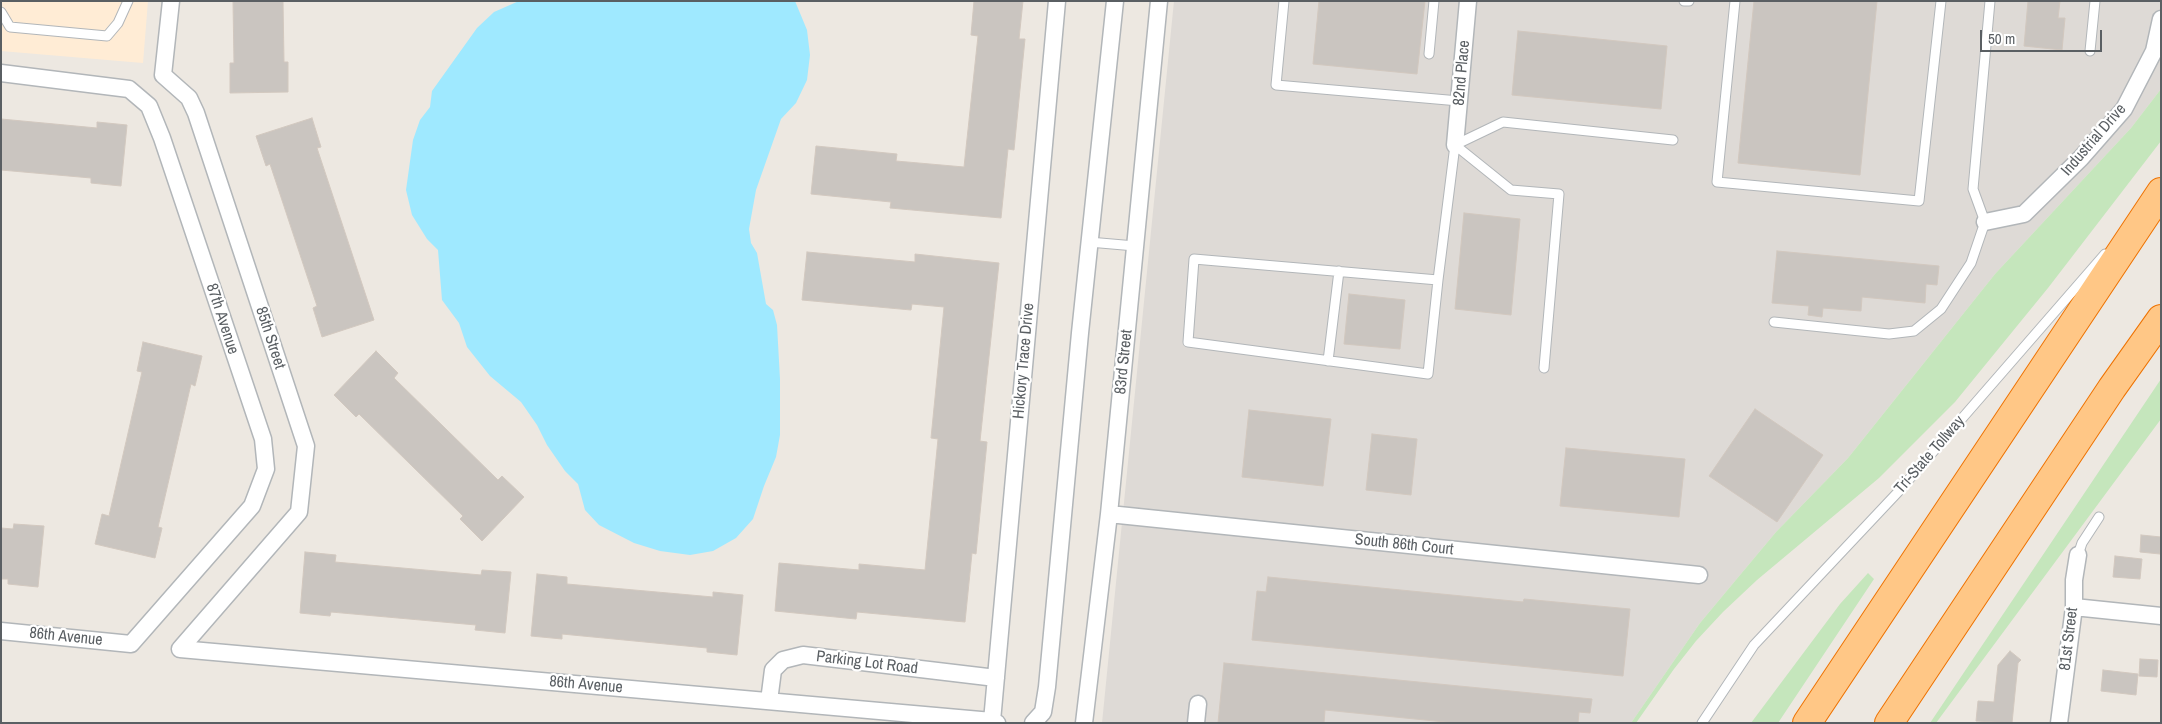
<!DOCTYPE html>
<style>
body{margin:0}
#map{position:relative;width:2162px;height:724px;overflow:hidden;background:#ede8e1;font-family:"Archivo Narrow",sans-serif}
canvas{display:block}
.frame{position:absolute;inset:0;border:2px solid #5a5f63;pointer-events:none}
.scale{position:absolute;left:1980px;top:30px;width:122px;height:22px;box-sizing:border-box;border:2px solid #5a5f63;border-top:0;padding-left:6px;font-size:15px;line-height:18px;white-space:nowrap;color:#5a5f63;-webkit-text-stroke:4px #fff;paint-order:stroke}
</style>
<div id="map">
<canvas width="2162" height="724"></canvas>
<div class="frame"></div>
<div class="scale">50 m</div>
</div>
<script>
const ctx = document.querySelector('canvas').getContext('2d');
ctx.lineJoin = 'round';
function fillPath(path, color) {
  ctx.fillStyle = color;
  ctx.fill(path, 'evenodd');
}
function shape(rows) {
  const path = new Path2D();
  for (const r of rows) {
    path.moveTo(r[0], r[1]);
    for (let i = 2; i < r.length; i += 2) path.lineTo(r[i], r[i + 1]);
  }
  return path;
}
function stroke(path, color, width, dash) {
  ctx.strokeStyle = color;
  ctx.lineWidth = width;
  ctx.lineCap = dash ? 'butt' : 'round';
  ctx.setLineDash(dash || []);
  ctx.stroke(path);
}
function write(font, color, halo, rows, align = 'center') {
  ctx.font = font + ' "Archivo Narrow",sans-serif';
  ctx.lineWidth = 4.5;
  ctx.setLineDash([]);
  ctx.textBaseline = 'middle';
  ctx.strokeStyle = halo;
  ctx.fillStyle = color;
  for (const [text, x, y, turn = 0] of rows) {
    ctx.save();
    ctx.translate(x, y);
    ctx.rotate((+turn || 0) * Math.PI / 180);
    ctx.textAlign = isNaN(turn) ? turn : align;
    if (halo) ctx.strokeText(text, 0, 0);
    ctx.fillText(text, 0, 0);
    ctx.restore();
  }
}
fillPath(shape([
 [1,1,148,1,143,63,1,51]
]), '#ffecd5');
fillPath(shape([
 [1174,1,2161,1,2161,89,2131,128,1995,274,1848,458,1776,532,1735,581,1700,623,1631,723,1102,723]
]), '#dedad6');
fillPath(shape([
 [2161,89,2161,141,2048,288,1955,402,1879,478,1757,580,1723,612,1696,641,1674,669,1636,723,1631,723,1700,623,1735,581,1776,532,1848,458,1995,274,2131,128],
 [2161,379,2161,419,1936,723,1930,723],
 [1868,573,1874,579,1778,723,1751,723,1840,604]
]), '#c5e6bc');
fillPath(shape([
 [519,1,795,1,807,30,810,55,807,80,796,103,781,119,756,190,749,229,751,243,757,253,766,304,773,310,777,325,780,379,780,435,776,457,764,486,753,519,736,538,713,551,690,555,660,551,634,543,599,525,585,510,578,484,565,471,547,445,537,425,521,402,490,376,467,347,459,323,442,300,438,250,427,239,412,215,406,190,413,140,420,120,430,107,432,91,477,28,494,12]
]), '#9fe9ff');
const building = shape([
 [233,1,283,1,284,62,288,62,288,92,230,93,230,63,234,63,233,1],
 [974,1,1023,1,1019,39,1025,39,1014,150,1008,149,1001,218,890,208,891,202,811,194,816,146,897,154,896,161,964,167,978,36,971,35,974,1],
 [1319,1,1425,1,1417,74,1313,64,1319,1],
 [1754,1,1877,1,1860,175,1738,163,1754,1],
 [2028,1,2060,1,2058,18,2065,18,2062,50,2024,46,2028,1],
 [1518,31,1667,46,1661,109,1512,95,1518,31],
 [312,118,321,147,317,148,374,320,322,337,313,308,317,306,270,164,266,166,256,136,312,118],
 [1,119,97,128,97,122,127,125,121,186,91,183,91,178,1,170,1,119],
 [1464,213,1520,219,1511,315,1455,309,1464,213],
 [1777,251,1939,266,1937,285,1926,284,1925,303,1862,297,1861,311,1823,308,1822,317,1808,315,1809,306,1772,303,1777,251],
 [807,252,915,262,915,254,999,263,980,441,987,442,976,554,972,553,965,622,857,612,856,619,775,611,779,563,859,570,859,564,925,570,938,439,931,438,944,307,912,304,911,310,802,300,807,252],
 [1349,294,1405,300,1400,349,1344,344,1349,294],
 [143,342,202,356,195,386,191,384,158,527,162,528,155,558,95,544,102,514,109,516,142,372,137,371,143,342],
 [376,351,398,373,394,378,498,480,502,476,524,497,482,541,460,519,463,516,359,414,356,417,334,395,376,351],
 [1755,409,1823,455,1777,522,1709,476,1755,409],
 [1249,410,1331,419,1323,486,1242,477,1249,410],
 [1372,434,1417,439,1411,495,1366,490,1372,434],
 [1566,448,1685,459,1679,517,1560,506,1566,448],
 [14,524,44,526,38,587,8,584,8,579,1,579,1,528,13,529,14,524],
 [2141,535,2161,537,2160,554,2140,552,2141,535],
 [305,552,336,555,335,562,481,575,482,570,511,572,505,633,475,630,476,625,331,612,330,616,300,613,305,552],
 [2115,556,2142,559,2140,579,2113,577,2115,556],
 [537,574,567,577,567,584,713,597,713,592,743,595,737,655,707,652,707,648,562,634,562,639,531,636,537,574],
 [1268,577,1523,602,1524,599,1630,609,1623,676,1252,640,1257,591,1266,592,1268,577],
 [2010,651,2021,660,2018,663,2012,723,1976,721,1978,701,1994,702,1998,665,2010,651],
 [2140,659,2158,660,2157,677,2139,676,2140,659],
 [1224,663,1592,699,1590,713,1579,712,1578,723,1455,723,1325,710,1324,723,1218,723,1224,663],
 [2103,670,2138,674,2136,695,2101,691,2103,670]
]);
fillPath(building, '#cac5c0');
stroke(building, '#d2c8bf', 1);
const service = shape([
 [1284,1,1276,85,1459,101],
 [1684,1,1689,1],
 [1735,1,1717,182,1919,201,1941,1],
 [1,12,10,27,107,36,118,23,128,1],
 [2090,51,2095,1],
 [1429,54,1434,1],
 [1455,145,1511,190,1559,194,1544,368],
 [1455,145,1503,122,1673,140],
 [1089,242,1135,246],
 [1438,280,1428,374,1188,342,1194,259,1438,280,1455,145],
 [1774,322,1889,334,1914,331,1941,309,1971,263,1985,222,1973,189,1990,1],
 [1328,361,1339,271],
 [2078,555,2082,543,2099,517],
 [1702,723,1754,645,1898,492,2105,254]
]);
const minor = shape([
 [171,1,163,75,189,98,196,113,306,446,299,512,180,649],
 [1,73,129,89,149,106,162,138,263,439,266,469,252,506,131,644,1,631],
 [1455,145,1468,1],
 [1985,222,2024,214,2081,158,2124,109,2154,51,2161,19],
 [1109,514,1699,575],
 [2074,607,2161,616],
 [180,649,992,721,997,723],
 [769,701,773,670,783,660,803,655,996,678],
 [992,721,1057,1],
 [1033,723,1043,712,1047,687,1080,333,1115,1],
 [1084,723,1109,514,1159,1],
 [1196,723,1198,704],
 [2059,723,2074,607,2074,580,2078,555]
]);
const motorway = shape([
 [1807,723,2161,192],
 [1889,723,2112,388,2161,319]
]);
stroke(service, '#b2b6b9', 11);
stroke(minor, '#b2b6b9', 19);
stroke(motorway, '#ee7200', 30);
stroke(service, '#fff', 9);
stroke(minor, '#fff', 16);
stroke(motorway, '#ffc786', 28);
write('16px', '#5a5f63', '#fff', [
 ["82nd Place",1462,73,-85],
 ["Industrial Drive",2094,140,-49],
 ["87th Avenue",222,319,72],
 ["85th Street",270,338,72],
 ["Hickory Trace Drive",1024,361,-85],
 ["83rd Street",1124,362,-84],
 ["Tri-State Tollway",1930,455,-49],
 ["South 86th Court",1404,545,6],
 ["86th Avenue",66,637,6],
 ["81st Street",2069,639,-83],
 ["Parking Lot Road",867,663,7],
 ["86th Avenue",586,685,5]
]);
</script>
